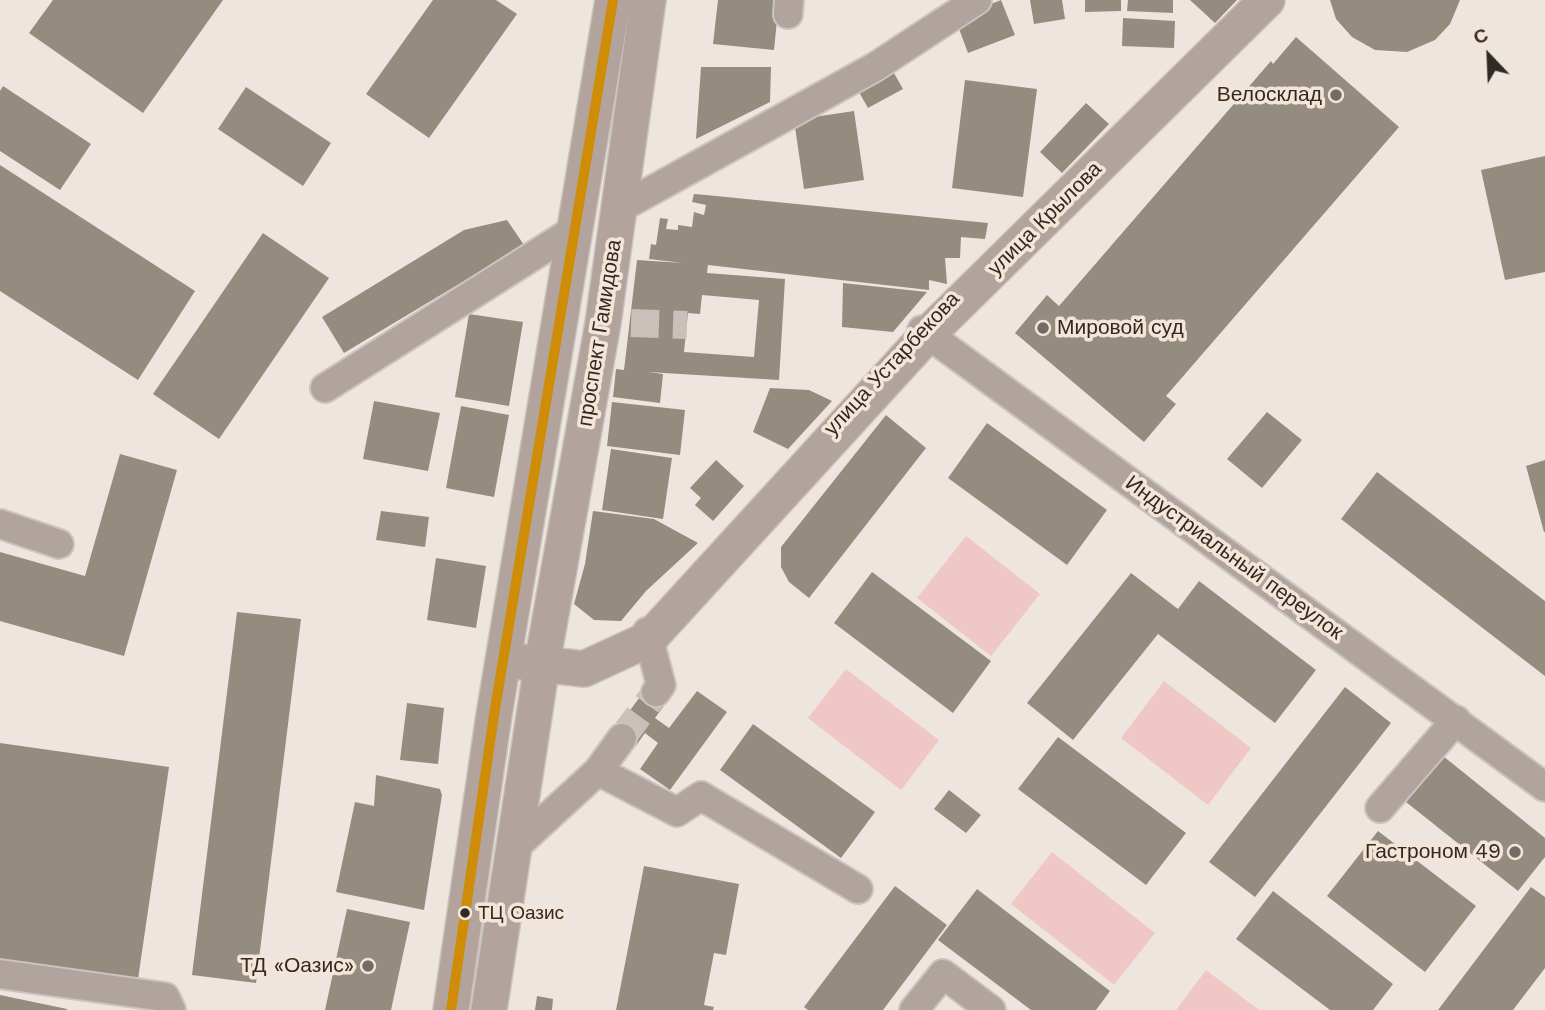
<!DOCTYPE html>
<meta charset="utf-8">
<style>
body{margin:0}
#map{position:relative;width:1545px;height:1010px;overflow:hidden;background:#eee6de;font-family:"Work Sans",sans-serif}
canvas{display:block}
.north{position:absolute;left:1454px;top:21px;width:70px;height:70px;-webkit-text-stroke:5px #f5e5d7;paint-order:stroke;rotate:337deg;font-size:19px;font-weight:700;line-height:28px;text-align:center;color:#302a25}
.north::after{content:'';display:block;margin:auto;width:24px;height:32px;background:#302a25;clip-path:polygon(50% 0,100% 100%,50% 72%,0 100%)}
</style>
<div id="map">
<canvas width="1545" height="1010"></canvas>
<div class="north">С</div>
</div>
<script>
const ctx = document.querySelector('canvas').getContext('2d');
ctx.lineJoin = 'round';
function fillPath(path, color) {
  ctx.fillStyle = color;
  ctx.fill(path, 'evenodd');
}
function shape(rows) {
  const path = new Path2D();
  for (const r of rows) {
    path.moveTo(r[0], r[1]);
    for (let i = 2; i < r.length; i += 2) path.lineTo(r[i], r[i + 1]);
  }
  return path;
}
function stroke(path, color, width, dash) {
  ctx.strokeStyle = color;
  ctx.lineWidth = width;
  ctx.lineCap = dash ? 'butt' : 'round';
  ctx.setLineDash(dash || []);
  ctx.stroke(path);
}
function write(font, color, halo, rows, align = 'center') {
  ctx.font = font + ' "Work Sans",sans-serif';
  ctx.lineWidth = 7;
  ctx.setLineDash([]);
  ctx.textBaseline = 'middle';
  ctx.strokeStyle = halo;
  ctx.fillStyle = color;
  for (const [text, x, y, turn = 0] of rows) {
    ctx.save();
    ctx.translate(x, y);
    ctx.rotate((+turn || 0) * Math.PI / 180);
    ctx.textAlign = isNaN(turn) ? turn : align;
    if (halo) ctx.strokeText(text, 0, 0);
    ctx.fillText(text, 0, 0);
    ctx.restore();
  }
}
fillPath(shape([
 [966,536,1040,594,991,656,917,598],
 [846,669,939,740,901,790,808,718],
 [1164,681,1251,748,1208,805,1121,738],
 [1052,852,1155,933,1114,985,1011,904],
 [1206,970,1259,1010,1176,1010]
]), '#efc7c4');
fillPath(shape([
 [53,0,223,0,143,113,29,33],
 [433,0,496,0,517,14,429,138,366,94],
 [718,0,779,0,774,50,713,44],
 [1001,0,1015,35,968,53,955,18],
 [1030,0,1062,0,1065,19,1034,24],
 [1085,0,1121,0,1121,11,1085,12],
 [1128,0,1173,0,1173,13,1127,11],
 [1190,0,1237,0,1215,23],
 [1330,0,1460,0,1450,24,1435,40,1407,52,1375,50,1352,37,1336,19],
 [1123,18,1175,21,1174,48,1122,46],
 [1296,37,1399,127,1166,396,1176,404,1144,442,1015,333,1047,295,1059,306,1271,61,1273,64],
 [890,66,903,89,868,108,855,85],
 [701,67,771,67,770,102,696,139],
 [965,80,1037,89,1023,197,952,188],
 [3,86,91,144,60,190,0,151,0,91],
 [246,87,331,143,303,186,218,129],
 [1086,103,1109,124,1062,173,1040,152],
 [854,111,864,180,804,189,794,120],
 [1545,156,1545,272,1505,280,1481,170],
 [0,165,195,291,138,380,0,291],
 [694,194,706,195,988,223,985,239,961,237,960,258,945,258,947,284,929,280,929,290,708,265,707,273,785,279,779,380,648,372,663,374,660,403,613,397,616,369,624,370,637,260,683,263,649,259,651,244,656,245,660,218,668,219,666,229,678,230,678,225,692,227,694,212,704,215,706,205,692,202],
 [702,295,759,300,754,357,684,352,688,313,700,314],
 [507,220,524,245,344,353,322,317,464,230],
 [263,233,329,278,219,439,153,394],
 [843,283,927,292,893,332,842,327],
 [469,314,523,322,509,406,455,397],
 [770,388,809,390,832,401,788,449,753,432],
 [374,401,440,413,428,471,363,459],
 [612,402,685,410,680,455,607,446],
 [461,406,509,415,494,497,446,488],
 [1267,412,1302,440,1262,488,1227,459],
 [886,415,926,448,809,598,789,582,781,567,781,547],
 [987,423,1107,510,1067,565,948,478],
 [611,449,672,458,663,519,602,510],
 [120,454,177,470,124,656,0,621,0,552,85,576],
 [716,460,744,486,713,521,695,505,701,498,690,488],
 [1545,460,1545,532,1544,532,1526,466],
 [1377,472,1545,601,1545,676,1341,519],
 [381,511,429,517,425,547,376,540],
 [593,511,654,519,698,543,646,591,621,621,594,620,574,604,585,564],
 [436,558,486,566,476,628,427,620],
 [872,572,991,661,953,713,834,623],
 [1131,573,1178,609,1199,581,1316,670,1275,723,1158,634,1073,740,1027,703],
 [237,612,301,619,256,983,192,975],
 [648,686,668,700,655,718,669,728,697,691,727,712,670,790,640,769,658,743,645,733,635,747,614,732],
 [1345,687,1391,723,1255,897,1209,862],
 [407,703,444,708,438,764,400,760],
 [753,724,875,812,841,858,720,770],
 [1058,737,1186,833,1146,885,1018,789],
 [0,743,169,767,138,979,0,959],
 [1443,756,1545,838,1545,857,1518,891,1406,802],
 [376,775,440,789,442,795,424,910,336,892,355,802,374,806],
 [949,790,981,815,966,833,934,809],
 [1378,831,1476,906,1425,972,1327,896],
 [644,866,739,884,726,955,714,953,704,1005,714,1007,713,1010,616,1010],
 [895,886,947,925,883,1010,808,1010,804,1007],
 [1531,887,1545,897,1545,968,1513,1010,1438,1010],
 [977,889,1110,991,1096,1010,1031,1010,938,940],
 [1273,891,1393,984,1373,1010,1330,1010,1236,939],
 [347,909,410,922,391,1010,325,1010],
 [0,995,67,1009,67,1010,0,1010],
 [537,996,553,999,552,1010,535,1010]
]), '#948c7e');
stroke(shape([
 [631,323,687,325],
 [622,738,656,692]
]), '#c8c0b9', 28, [28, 14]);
const minor = shape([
 [788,14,789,0],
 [620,208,875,67,977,0],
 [922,330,1545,787],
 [325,388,574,230],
 [0,524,59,544],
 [647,632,661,685,656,692],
 [598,771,677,812,701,796,858,889],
 [1380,808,1456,720],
 [514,848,598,771,622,738],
 [0,974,165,997,171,1010],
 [914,1010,943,974,991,1010]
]);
const major = shape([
 [505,660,584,669,649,639,928,334,1267,0],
 [451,1010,494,715,613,0],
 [489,1010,542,664,603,323,648,0]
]);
stroke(minor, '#cac4be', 32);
stroke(major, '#cac4be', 38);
stroke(minor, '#b1a39d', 28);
stroke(major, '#b2a49d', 35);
stroke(shape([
 [451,1010,494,715,613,0]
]), '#cf8d07', 10);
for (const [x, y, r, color] of [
 [1336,95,7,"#726c66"],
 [1043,328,7,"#726c66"],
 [1515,852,7,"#726c66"],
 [465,913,6,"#302a25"],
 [368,966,7,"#726c66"]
]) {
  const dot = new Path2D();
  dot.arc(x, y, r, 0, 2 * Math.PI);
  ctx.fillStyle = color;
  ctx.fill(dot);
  stroke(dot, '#f5e5d7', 2.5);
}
write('19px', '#302a25', '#f5e5d7', [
 ["ТЦ Оазис",478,913]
], 'left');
write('21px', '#302a25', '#f5e5d7', [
 ["Велосклад",1322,95],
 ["Мировой суд",1057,328,"left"],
 ["Гастроном 49",1501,852],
 ["ТД «Оазис»",354,966]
], 'right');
write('21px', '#302a25', '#f5e5d7', [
 ["улица Крылова",1045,219,-45],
 ["проспект Гамидова",600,333,-81],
 ["улица Устарбекова",892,364,-47],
 ["Индустриальный переулок",1234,558,36]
]);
</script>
